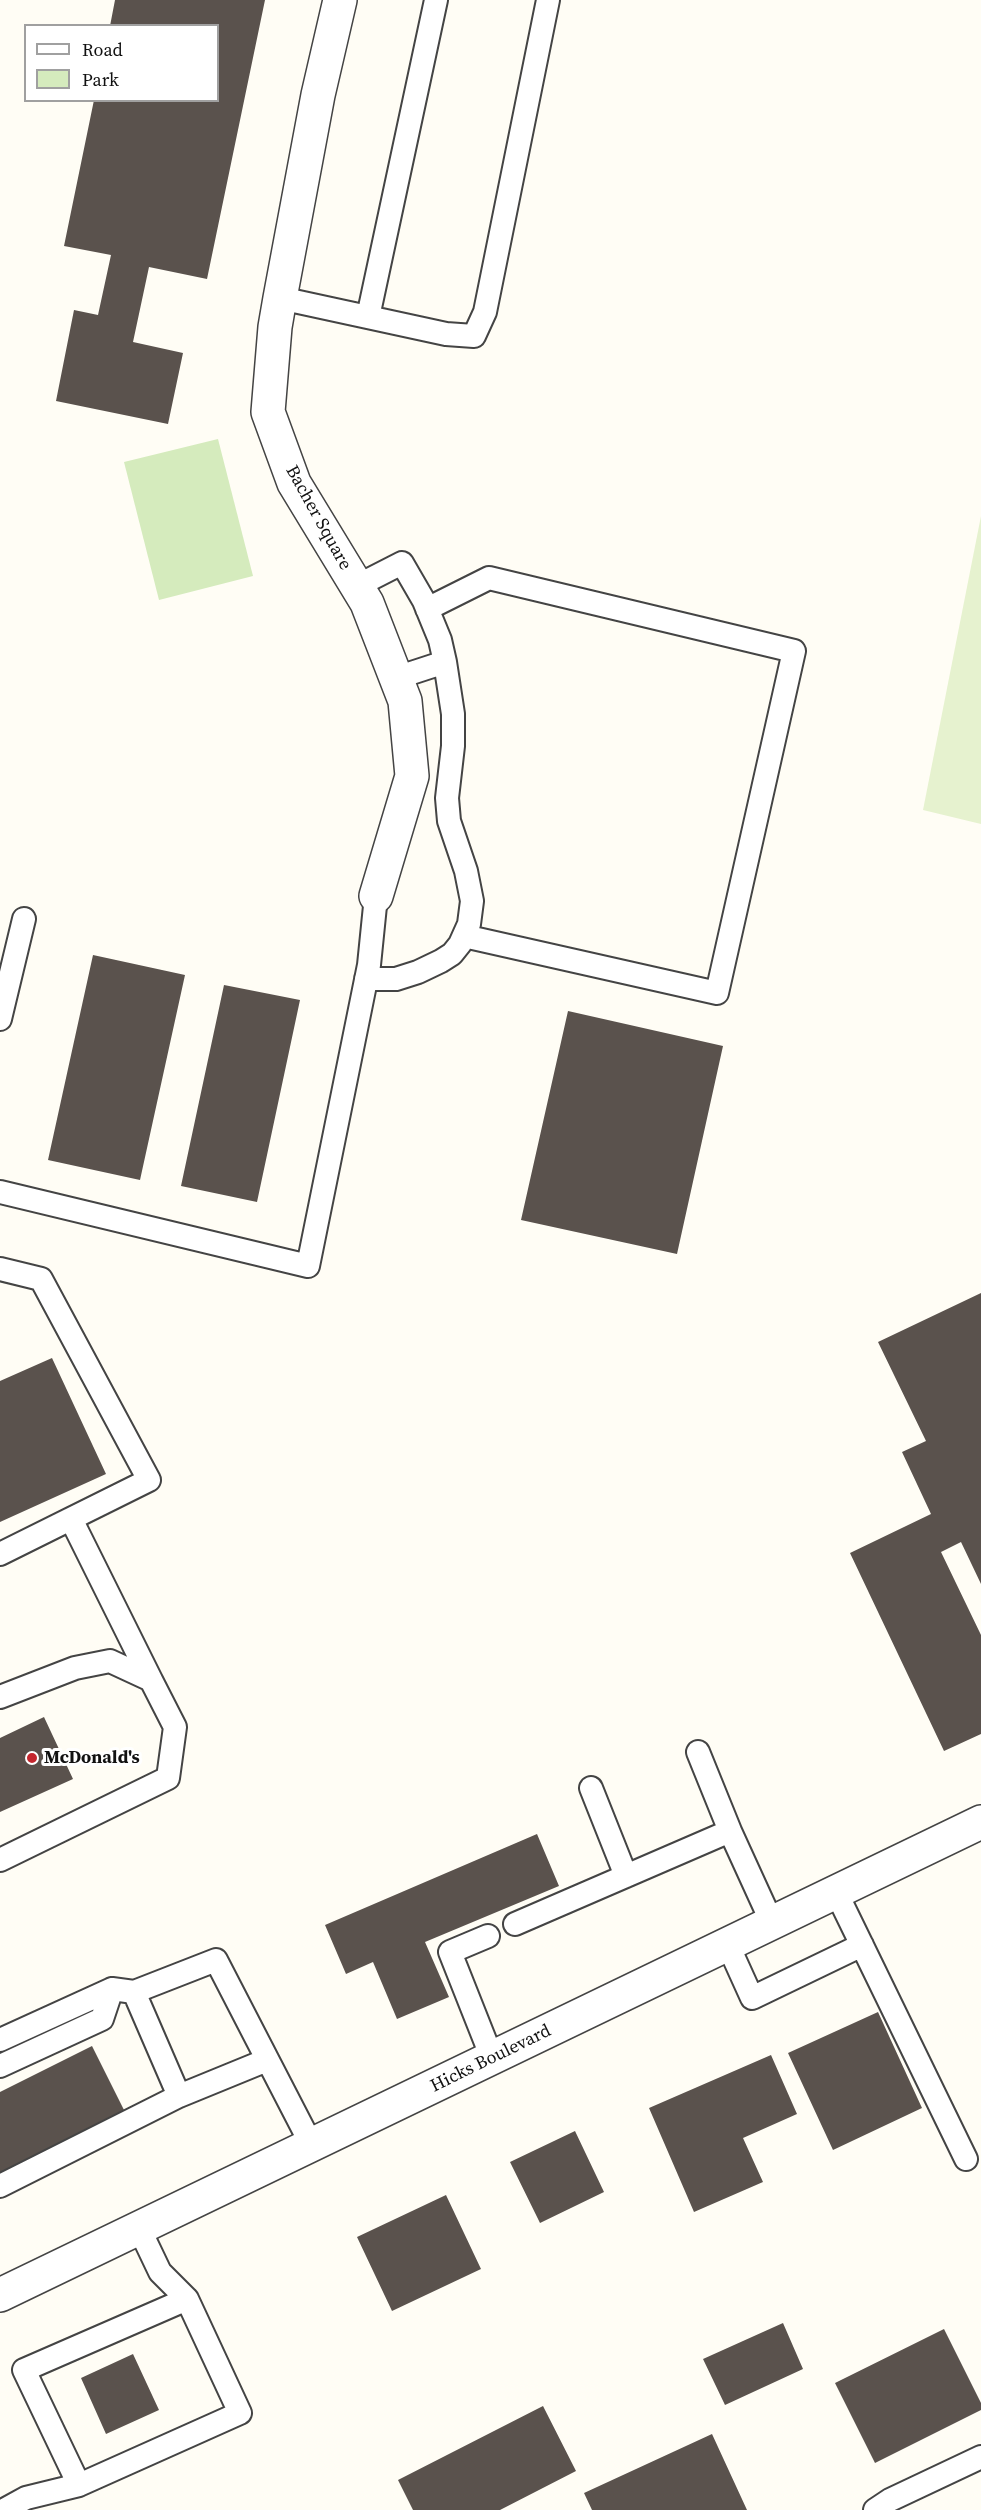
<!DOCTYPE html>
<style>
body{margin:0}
#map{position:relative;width:981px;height:2510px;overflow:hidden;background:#fffdf5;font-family:"Source Serif 4",serif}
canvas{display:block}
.legend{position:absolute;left:24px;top:24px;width:195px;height:78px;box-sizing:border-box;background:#fff;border:2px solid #a0a0a0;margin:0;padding:8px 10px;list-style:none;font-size:18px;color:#111}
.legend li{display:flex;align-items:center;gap:12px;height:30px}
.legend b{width:30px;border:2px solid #a0a0a0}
</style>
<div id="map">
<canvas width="981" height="2510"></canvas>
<ul class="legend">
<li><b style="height:8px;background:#fff"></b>Road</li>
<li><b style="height:16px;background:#d5ebbd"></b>Park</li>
</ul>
</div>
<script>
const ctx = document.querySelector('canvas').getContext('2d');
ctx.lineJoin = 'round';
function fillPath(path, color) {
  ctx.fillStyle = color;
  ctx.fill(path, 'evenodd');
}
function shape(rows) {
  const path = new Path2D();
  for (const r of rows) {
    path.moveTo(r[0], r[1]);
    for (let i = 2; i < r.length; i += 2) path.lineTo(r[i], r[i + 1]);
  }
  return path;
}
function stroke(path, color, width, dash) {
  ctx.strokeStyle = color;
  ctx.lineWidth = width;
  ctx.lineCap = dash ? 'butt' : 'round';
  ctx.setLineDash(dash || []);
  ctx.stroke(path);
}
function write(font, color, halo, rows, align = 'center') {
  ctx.font = font + ' "Source Serif 4",serif';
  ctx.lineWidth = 6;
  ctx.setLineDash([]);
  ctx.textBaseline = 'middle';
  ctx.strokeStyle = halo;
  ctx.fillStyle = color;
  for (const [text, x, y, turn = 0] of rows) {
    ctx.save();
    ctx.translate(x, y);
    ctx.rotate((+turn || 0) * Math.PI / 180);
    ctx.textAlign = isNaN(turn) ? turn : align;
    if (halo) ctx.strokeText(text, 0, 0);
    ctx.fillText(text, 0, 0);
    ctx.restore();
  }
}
fillPath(shape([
 [218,439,253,576,159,600,124,462]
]), '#d5ebbd');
fillPath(shape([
 [981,516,981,824,923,810]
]), '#e6f2cf');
fillPath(shape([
 [115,0,265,0,207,279,149,267,133,342,183,353,168,424,56,401,74,310,98,315,111,255,64,246,94,100,218,100,218,26,110,26],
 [93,955,185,975,140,1180,48,1160],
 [224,985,300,1000,257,1202,181,1186],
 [568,1011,723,1046,677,1254,521,1220],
 [981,1293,981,1584,961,1542,941,1552,981,1635,981,1734,944,1751,850,1553,931,1514,902,1452,926,1441,878,1342],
 [52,1358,106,1474,0,1522,0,1381],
 [44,1717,73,1779,0,1812,0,1738],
 [537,1834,559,1886,425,1942,449,1997,397,2019,373,1962,346,1974,325,1925],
 [878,2012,922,2108,833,2150,788,2053],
 [92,2046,125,2112,0,2174,0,2092],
 [771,2055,797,2114,743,2138,763,2182,694,2212,649,2108],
 [575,2131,604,2192,540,2223,510,2162],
 [446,2195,481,2269,392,2311,357,2237],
 [783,2323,803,2369,725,2405,703,2359],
 [944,2329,981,2403,981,2410,875,2463,835,2383],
 [133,2354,159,2410,106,2434,81,2378],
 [543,2406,576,2471,500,2510,413,2510,398,2480],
 [712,2434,747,2510,592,2510,584,2493]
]), '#5a524d');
const service = shape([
 [280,298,446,334,474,336,485,312,548,0],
 [368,317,436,0],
 [357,586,402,563,424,601,440,640,445,662,396,678],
 [427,609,489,578,794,651,717,993,464,936],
 [366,979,396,979,418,972,441,961,452,954,460,944,469,924,472,901,466,871,449,821,447,798,453,746,453,714,445,662],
 [0,1019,24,919],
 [0,1192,308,1266,369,965,376,896],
 [0,1269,41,1279,149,1480,0,1554],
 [71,1519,151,1680],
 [0,1697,75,1668,110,1661,151,1680,175,1727,168,1778,0,1860],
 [698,1752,730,1831],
 [591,1788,626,1876],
 [836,1892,966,2159],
 [515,1924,730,1831,772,1923],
 [488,1936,450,1952,492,2058],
 [728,1945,752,1998,862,1945],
 [134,1992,179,2096],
 [0,2040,112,1989,134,1992,216,1960,311,2144],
 [0,2066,102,2019,112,1989],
 [0,2186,179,2096,267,2060],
 [139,2228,160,2272,187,2299],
 [187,2299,240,2413,79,2485,24,2370,187,2299],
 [4,2510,26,2498,79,2485],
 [875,2510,890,2500,981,2457]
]);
const minor = shape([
 [340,0,318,95,280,298,275,327,268,412,294,483,367,603,405,701,412,776,376,896],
 [0,2295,981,1822]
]);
stroke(service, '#444', 26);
stroke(minor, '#444', 36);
stroke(service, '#fff', 22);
stroke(minor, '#fff', 33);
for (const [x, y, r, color] of [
 [32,1758,6,"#c4262e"]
]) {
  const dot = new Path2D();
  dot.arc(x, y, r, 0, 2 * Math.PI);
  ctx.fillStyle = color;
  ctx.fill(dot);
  stroke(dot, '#fff', 2);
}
write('18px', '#111', '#fff', [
 ["Bacher Square",318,518,61],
 ["Hicks Boulevard",491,2059,-26]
]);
write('bold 18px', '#111', '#fff', [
 ["McDonald's",44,1758]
], 'left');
</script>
